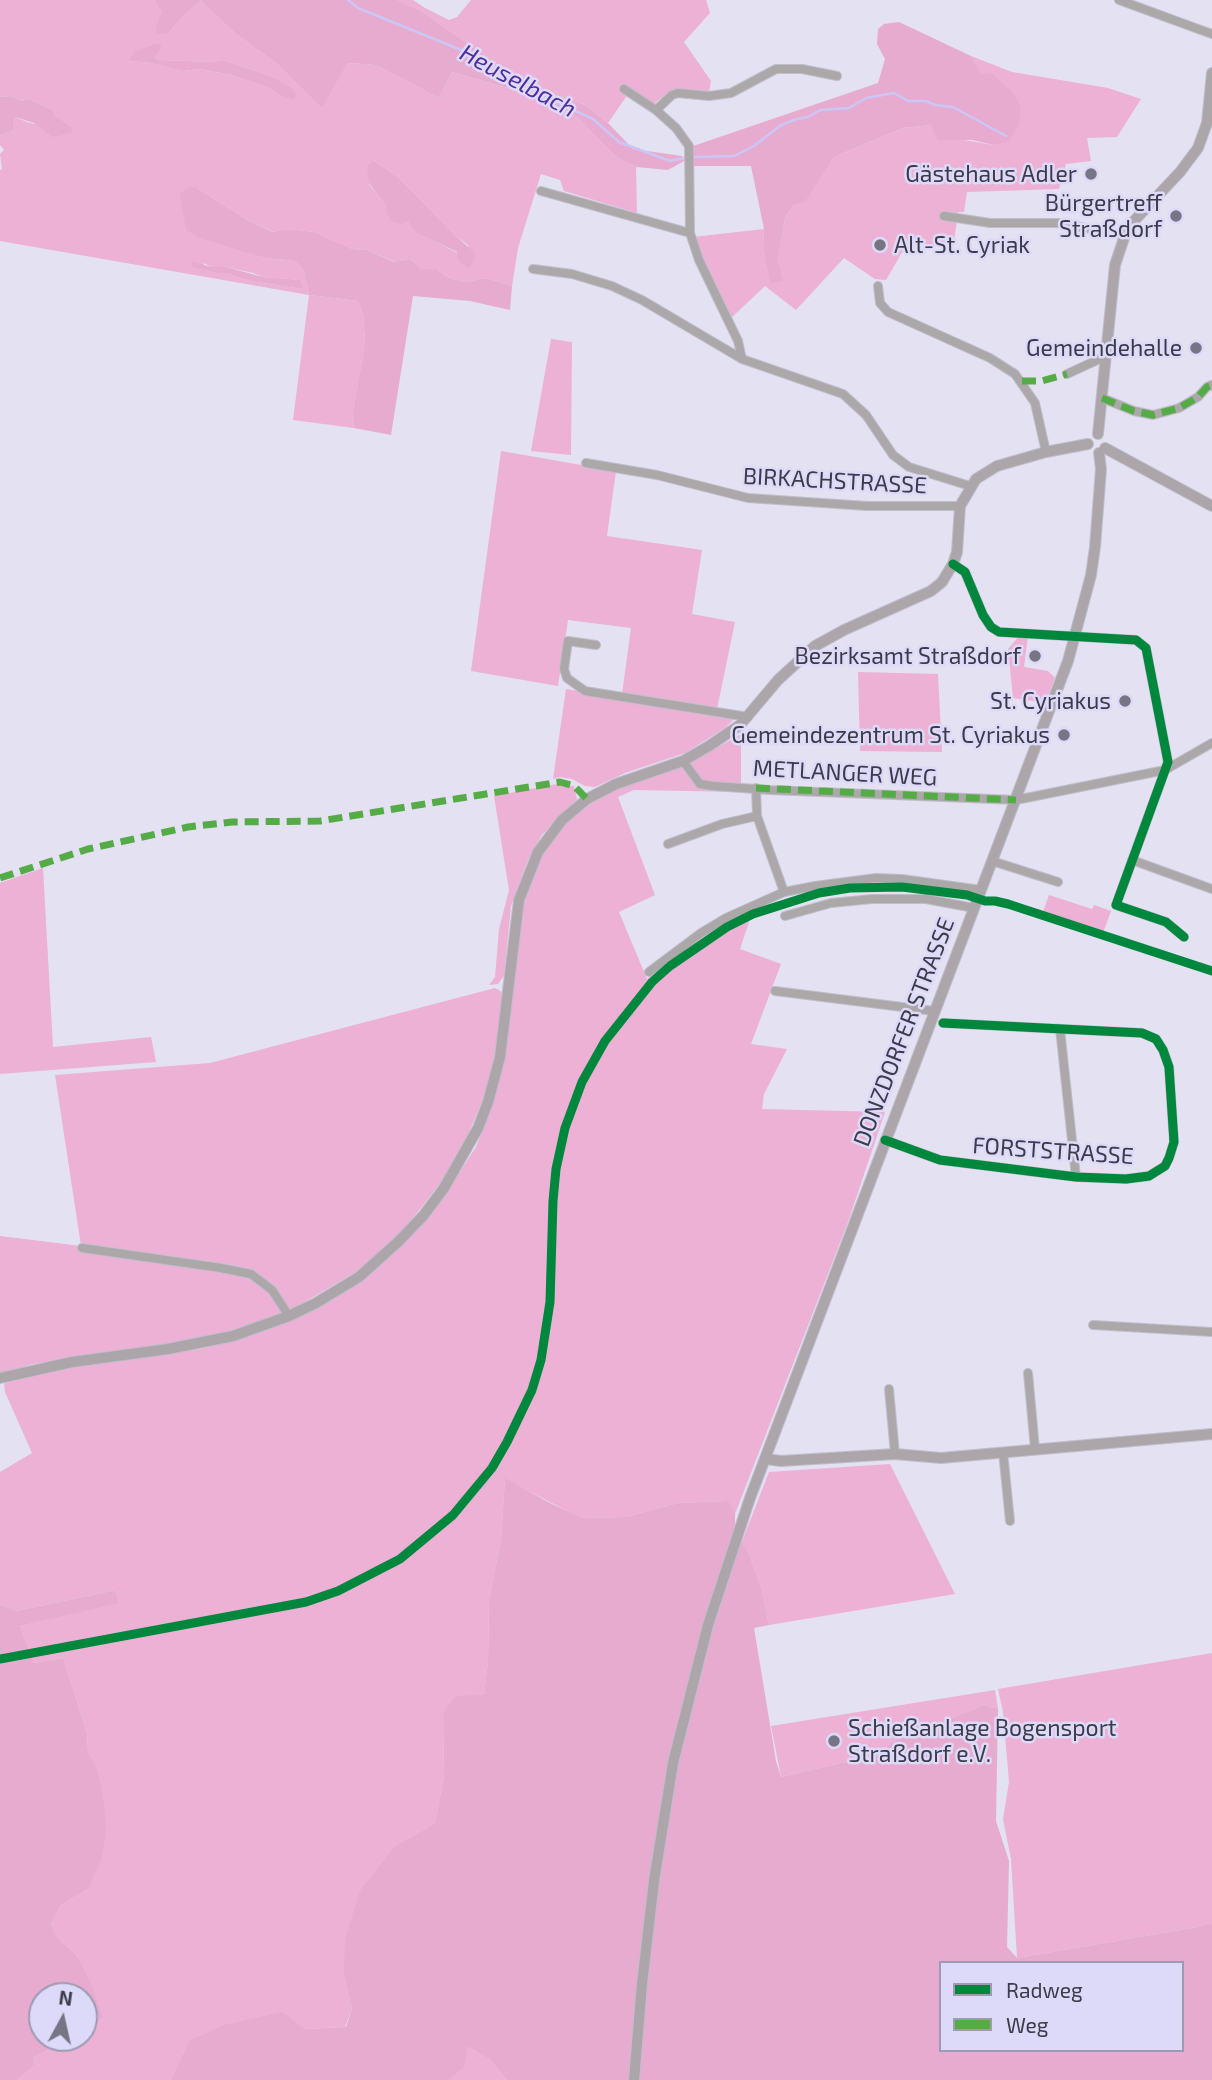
<!DOCTYPE html>
<meta charset="utf-8">
<style>
body{margin:0}
#map{position:relative;width:1212px;height:2080px;overflow:hidden;background:#e3e1f2;font-family:"Exo 2",sans-serif}
canvas{display:block}
.legend{position:absolute;left:939px;top:1961px;width:245px;height:91px;box-sizing:border-box;background:#dddaf9;border:2px solid #9d9ab3;margin:0;padding:9px 12px;list-style:none;font-size:21px;color:#3d3b4a}
.legend li{display:flex;align-items:center;gap:14px;height:35px}
.legend b{width:35px;border:2px solid #9d9ab3}
.north{position:absolute;left:28px;top:1982px;width:70px;height:70px;box-sizing:border-box;background:#dddaf9;border:2px solid #9d9ab3;border-radius:50%;rotate:8deg;font-size:19px;font-weight:700;line-height:28px;text-align:center;color:#3d3b4a}
.north::after{content:'';display:block;margin:auto;width:24px;height:32px;background:#777585;clip-path:polygon(50% 0,100% 100%,50% 72%,0 100%)}
</style>
<div id="map">
<canvas width="1212" height="2080"></canvas>
<ul class="legend">
<li><b style="height:9px;background:#00873e"></b>Radweg</li>
<li><b style="height:9px;background:#55ac47"></b>Weg</li>
</ul>
<div class="north">N</div>
</div>
<script>
const ctx = document.querySelector('canvas').getContext('2d');
ctx.lineJoin = 'round';
function fillPath(path, color) {
  ctx.fillStyle = color;
  ctx.fill(path, 'evenodd');
}
function shape(rows) {
  const path = new Path2D();
  for (const r of rows) {
    path.moveTo(r[0], r[1]);
    for (let i = 2; i < r.length; i += 2) path.lineTo(r[i], r[i + 1]);
  }
  return path;
}
function stroke(path, color, width, dash) {
  ctx.strokeStyle = color;
  ctx.lineWidth = width;
  ctx.lineCap = dash ? 'butt' : 'round';
  ctx.setLineDash(dash || []);
  ctx.stroke(path);
}
function write(font, color, halo, rows, align = 'center') {
  ctx.font = font + ' "Exo 2",sans-serif';
  ctx.lineWidth = 5;
  ctx.setLineDash([]);
  ctx.textBaseline = 'middle';
  ctx.strokeStyle = halo;
  ctx.fillStyle = color;
  for (const [text, x, y, turn = 0] of rows) {
    ctx.save();
    ctx.translate(x, y);
    ctx.rotate((+turn || 0) * Math.PI / 180);
    ctx.textAlign = isNaN(turn) ? turn : align;
    if (halo) ctx.strokeText(text, 0, 0);
    ctx.fillText(text, 0, 0);
    ctx.restore();
  }
}
fillPath(shape([
 [0,0,154,0,163,12,156,26,169,33,182,17,201,1,236,34,276,63,322,109,348,63,376,65,439,98,452,72,528,94,576,116,616,157,636,167,637,213,564,191,560,180,541,174,518,248,512,286,486,278,465,282,449,278,436,269,422,269,410,259,395,262,367,250,352,249,315,232,288,229,274,232,249,221,197,188,205,240,265,258,295,261,304,271,309,295,358,301,363,314,365,342,353,412,354,428,293,420,309,295,0,241,0,170,2,169,0,154,4,150,0,145,0,135,15,130,13,124,15,117,27,122,71,133,72,127,55,115,53,110,29,99,21,101,11,96,0,97],
 [161,49,155,58,160,60,214,62,223,60,271,76,288,85,283,97,269,88,232,75,198,69,185,71,150,63,131,61],
 [373,160,399,178,455,235,469,246,457,253,435,241,408,221,387,214,385,205,369,184],
 [203,263,212,267,226,267,253,273,263,277,300,280,302,289,250,281,226,273,216,273,206,270],
 [398,0,413,0,425,8,449,20,457,17,471,0,706,0,710,13,684,42,711,81,709,93,682,90,665,95,652,105,630,91,608,123,587,106,519,79,421,11],
 [971,56,1012,72,1108,88,1141,99,1117,137,1087,138,1091,161,1066,164,1059,189,967,192,964,212,958,212,953,249,908,242,886,280,875,279,844,258,796,310,765,286,730,319,693,237,764,229,763,248,770,283,782,281,778,259,785,218,794,205,805,201,834,157,903,128,931,125,958,139,994,145,982,76],
 [551,339,572,342,571,455,531,451],
 [501,451,616,471,607,536,702,550,692,614,735,622,717,709,622,694,631,628,568,620,558,686,471,671],
 [1020,635,1028,636,1024,667,1048,671,1055,678,1048,696,1039,702,1013,698,1008,649],
 [858,672,938,674,942,752,860,751],
 [566,689,727,715,735,718,725,728,685,753,625,773,595,787,585,786,572,779,560,777,553,779],
 [741,734,741,792,634,790,618,797,655,895,619,912,647,979,695,944,745,916,749,922,740,949,781,964,751,1044,787,1049,764,1094,762,1109,885,1112,848,1222,735,1514,727,1501,678,1503,626,1517,581,1518,505,1479,501,1540,489,1599,488,1660,484,1696,443,1713,444,1776,435,1823,395,1846,344,1976,352,2009,345,2027,305,2029,189,2041,170,2080,17,2080,34,2066,33,2058,55,2046,56,2038,84,2038,84,2030,103,2018,77,1956,58,1938,51,1924,61,1905,88,1889,107,1828,97,1769,88,1752,87,1733,63,1658,34,1663,20,1626,119,1602,116,1590,16,1611,0,1604,0,1472,32,1453,5,1392,4,1383,63,1368,200,1349,244,1338,283,1324,309,1311,391,1255,413,1234,444,1196,476,1147,493,1101,509,1027,514,951,520,912,535,866,548,844,572,816,590,804,615,790,688,764],
 [557,784,574,786,577,799,542,835,528,860,511,906,504,976,498,984,489,985,495,977,499,929,509,890,494,796],
 [43,868,53,1047,151,1037,156,1062,0,1074,0,883],
 [1049,895,1092,909,1094,905,1111,911,1103,933,1043,912],
 [495,988,502,992,497,1045,484,1097,463,1146,445,1177,421,1208,395,1239,361,1269,289,1311,256,1324,177,1344,91,1355,33,1364,0,1373,0,1236,81,1246,55,1075,210,1063],
 [890,1464,955,1594,769,1625,761,1586,747,1549,741,1544,769,1472],
 [1212,1653,1212,1923,1192,1928,1017,1958,1011,1859,1003,1819,1009,1782,1003,1712,998,1689],
 [995,1690,998,1709,984,1705,944,1721,922,1721,875,1755,781,1777,771,1726],
 [467,2045,490,2060,507,2080,448,2080]
]), '#ecb1d5');
fillPath(shape([
 [154,0,398,0,421,11,519,79,587,106,608,123,633,149,682,156,684,161,668,170,636,167,616,157,576,116,528,94,452,72,439,98,376,65,348,63,322,109,276,63,236,34,201,1,182,17,169,33,157,35,156,26,162,12],
 [899,22,971,56,982,75,991,73,1013,93,1021,107,1019,125,1009,141,994,145,972,140,938,140,931,125,903,128,834,157,805,202,794,205,785,218,778,259,783,281,770,284,763,248,764,229,751,166,692,166,693,146,878,83,885,59,877,44,878,29,884,24],
 [155,44,161,45,161,49,155,58,160,60,214,62,223,60,271,76,288,85,296,94,294,99,283,97,269,88,232,75,198,69,184,71,150,63,131,61,129,59,135,52],
 [11,96,21,101,29,99,53,110,55,115,72,127,72,133,53,137,34,123,15,117,13,124,15,130,0,135,0,97],
 [373,160,399,178,455,235,476,254,469,269,457,259,457,252,416,232,408,221,401,224,393,222,387,214,385,205,369,183,367,167],
 [190,187,197,188,249,221,273,232,288,229,315,232,352,249,367,250,394,262,410,259,422,269,436,269,449,278,465,282,486,278,512,286,510,310,470,301,413,296,391,435,354,428,353,412,365,342,363,314,358,301,309,295,304,271,295,261,265,258,244,252,205,240,186,230,180,193],
 [193,262,212,267,226,267,263,277,300,280,303,285,302,289,250,281,226,273,216,273,194,267,191,265],
 [505,1478,548,1502,582,1518,626,1517,678,1503,728,1501,735,1514,735,1538,747,1549,761,1586,769,1625,754,1628,776,1761,781,1777,875,1755,922,1721,944,1721,984,1705,998,1709,996,1821,1009,1861,1007,1947,1017,1958,1192,1928,1212,1923,1212,2080,507,2080,490,2060,468,2046,464,2067,448,2080,170,2080,189,2041,224,2025,282,2012,305,2029,346,2027,352,2009,344,1976,345,1940,360,1891,395,1846,435,1823,444,1776,443,1713,456,1696,484,1695,488,1660,489,1599,501,1540],
 [941,1963,1182,1963,1182,2050,941,2050],
 [116,1590,119,1603,20,1626,34,1663,63,1658,87,1733,88,1752,97,1768,102,1791,107,1828,101,1860,88,1889,61,1905,51,1924,58,1938,77,1956,91,1984,103,2018,84,2030,84,1996,42,1996,42,2038,56,2038,55,2046,33,2058,34,2066,17,2080,0,2080,0,1604,16,1611]
]), '#e7abcf');
stroke(shape([
 [348,0,358,8,471,54,527,89,593,119,619,142,670,161,684,158],
 [694,157,734,156,754,146,781,125,797,119,808,117,820,110,849,108,866,98,894,93,908,101,926,101,935,105,953,107,1006,136]
]), '#ccc6f6', 2.5);
const street = shape([
 [1119,0,1212,34],
 [624,89,656,110,676,128,689,146,690,233,699,260,738,341,742,359],
 [656,110,672,95,678,93,709,96,731,93,776,69,802,69,837,76],
 [541,191,690,233],
 [944,216,990,223,1058,223,1125,235],
 [533,269,572,274,612,286,642,300,742,359,843,394,866,415,893,455,909,467,970,486],
 [878,286,880,303,888,312,990,358,1015,374,1035,403,1046,452],
 [1067,374,1106,356],
 [1102,398,1134,411,1153,415,1179,408,1198,397,1207,387,1212,385],
 [586,463,657,475,748,498,867,506,960,506],
 [953,564,965,572,983,615,991,627,999,632,1136,640,1146,648,1168,762,1116,905,1166,922,1184,937],
 [596,645,568,641,564,669,567,678,585,691,748,717],
 [683,761,697,780,700,784,713,786,770,790,1016,800,1165,770,1212,743],
 [756,788,757,816,784,892],
 [668,844,722,824,757,816],
 [1132,860,1212,889],
 [992,861,1058,882],
 [785,916,831,903,872,899,926,899,974,908],
 [649,972,701,933,726,918,784,892,815,886,876,878,902,879,981,890],
 [775,991,934,1011],
 [1060,1029,1076,1177],
 [885,1140,940,1160,1076,1177,1126,1179,1149,1176,1165,1166,1169,1158,1174,1142,1169,1067,1163,1050,1156,1039,1142,1033,943,1023],
 [82,1248,221,1268,251,1274,272,1290,289,1316],
 [1093,1325,1212,1332],
 [1028,1373,1035,1449],
 [889,1389,895,1454],
 [1003,1452,1010,1521]
]);
const secondary = shape([
 [1098,434,1115,265,1125,235,1133,222,1180,172,1198,148,1207,123,1212,73],
 [1105,448,1212,506],
 [0,1378,72,1362,168,1349,233,1336,289,1316,316,1303,359,1277,399,1241,423,1216,444,1188,478,1128,488,1102,500,1057,519,900,538,852,562,820,587,799,616,784,683,761,709,746,740,725,778,680,815,646,844,630,931,591,942,582,953,564,957,552,960,506,976,479,997,466,1046,452,1088,444],
 [766,1459,781,1461,895,1454,941,1458,1212,1434],
 [634,2080,642,1984,654,1881,673,1763,708,1625,750,1498,1068,661,1091,575,1095,547,1101,469,1099,453]
]);
stroke(street, '#bfbecb', 10);
stroke(secondary, '#bfbecb', 12);
stroke(street, '#aca7a9', 8);
stroke(secondary, '#aca6ab', 10);
stroke(shape([
 [1022,381,1042,381,1067,374],
 [1102,398,1134,411,1153,415,1179,408,1198,397,1207,387,1212,385],
 [756,788,1016,800],
 [0,878,88,849,188,827,232,822,320,821,560,782,574,786,587,799]
]), '#55ac47', 7, [14, 7]);
stroke(shape([
 [953,564,965,572,983,615,991,627,999,632,1136,640,1146,648,1168,762,1116,905,1166,922,1184,937],
 [885,1140,940,1160,1076,1177,1126,1179,1149,1176,1165,1166,1169,1158,1174,1142,1169,1067,1163,1050,1156,1039,1142,1033,943,1023],
 [0,1659,306,1602,338,1591,400,1559,453,1515,492,1468,507,1442,532,1390,541,1360,550,1302,553,1201,556,1169,565,1128,582,1082,605,1041,652,982,670,966,727,927,753,914,819,893,850,888,902,887,967,895,985,901,995,901,1008,904,1212,971]
]), '#00873e', 9);
for (const [x, y, r, color] of [
 [1091,174,7,"#777585"],
 [1176,216,7,"#777585"],
 [880,245,7,"#777585"],
 [1196,348,7,"#777585"],
 [1035,656,7,"#777585"],
 [1125,701,7,"#777585"],
 [1064,735,7,"#777585"],
 [834,1741,7,"#777585"]
]) {
  const dot = new Path2D();
  dot.arc(x, y, r, 0, 2 * Math.PI);
  ctx.fillStyle = color;
  ctx.fill(dot);
  stroke(dot, '#dddaf9', 2.5);
}
write('23px', '#3d3b4a', '#dddaf9', [
 ["Gästehaus Adler",1077,174],
 ["Bürgertreff",1162,203],
 ["Straßdorf",1162,229],
 ["Alt-St. Cyriak",894,245,"left"],
 ["Gemeindehalle",1182,348],
 ["Bezirksamt Straßdorf",1021,656],
 ["St. Cyriakus",1111,701],
 ["Gemeindezentrum St. Cyriakus",1050,735],
 ["Schießanlage Bogensport",848,1728,"left"],
 ["Straßdorf e.V.",848,1754,"left"]
], 'right');
write('23px', '#3d3b4a', '#dddaf9', [
 ["BIRKACHSTRASSE",835,481,3],
 ["METLANGER WEG",845,773,3],
 ["DONZDORFER STRASSE",904,1032,-69],
 ["FORSTSTRASSE",1053,1151,4]
]);
write('italic 24px', '#502ca0', '#dddaf9', [
 ["Heuselbach",518,81,28]
]);
</script>
